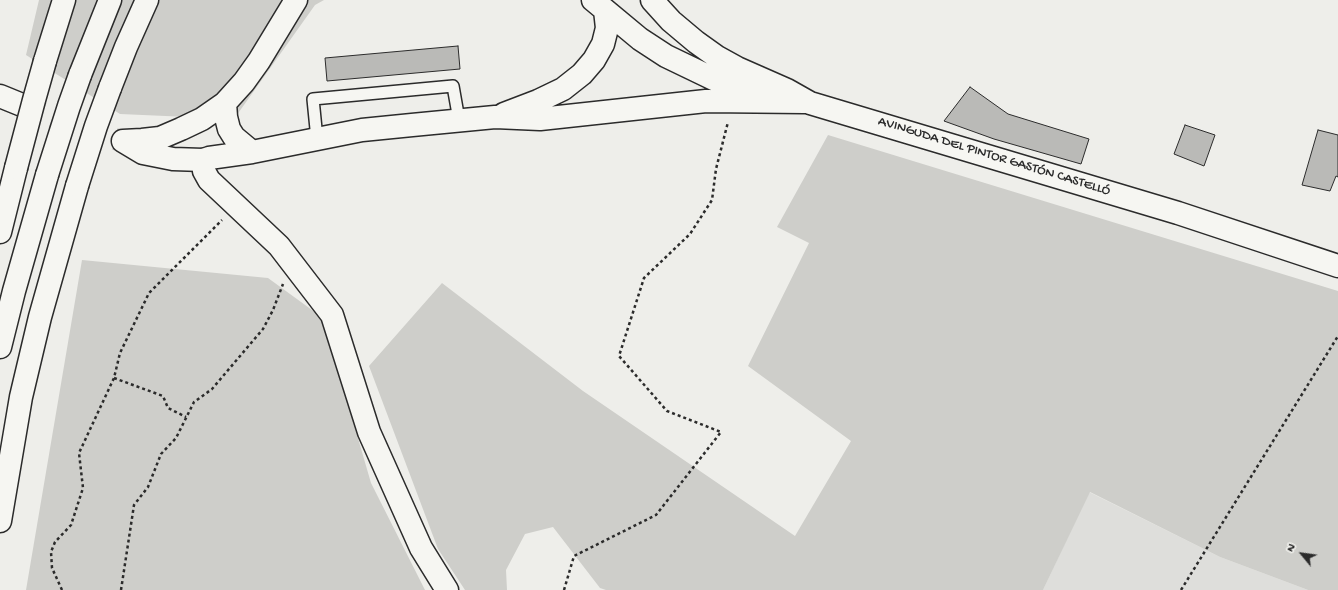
<!DOCTYPE html>
<meta charset="utf-8">
<style>
body{margin:0}
#map{position:relative;width:1338px;height:590px;overflow:hidden;background:#eeeeea;font-family:"Gochi Hand",sans-serif}
canvas{display:block}
.north{position:absolute;left:1282px;top:534px;width:40px;height:40px;-webkit-text-stroke:3px #f6f6f2;paint-order:stroke;rotate:299deg;font-size:11px;font-weight:700;line-height:16px;text-align:center;color:#2b2b2b}
.north::after{content:'';display:block;margin:auto;width:14px;height:18px;background:#2b2b2b;clip-path:polygon(50% 0,100% 100%,50% 72%,0 100%)}
</style>
<div id="map">
<canvas width="1338" height="590"></canvas>
<div class="north">N</div>
</div>
<script>
const ctx = document.querySelector('canvas').getContext('2d');
ctx.lineJoin = 'round';
function fillPath(path, color) {
  ctx.fillStyle = color;
  ctx.fill(path, 'evenodd');
}
function shape(rows) {
  const path = new Path2D();
  for (const r of rows) {
    path.moveTo(r[0], r[1]);
    for (let i = 2; i < r.length; i += 2) path.lineTo(r[i], r[i + 1]);
  }
  return path;
}
function stroke(path, color, width, dash) {
  ctx.strokeStyle = color;
  ctx.lineWidth = width;
  ctx.lineCap = dash ? 'butt' : 'round';
  ctx.setLineDash(dash || []);
  ctx.stroke(path);
}
function write(font, color, halo, rows, align = 'center') {
  ctx.font = font + ' "Gochi Hand",sans-serif';
  ctx.lineWidth = 4;
  ctx.setLineDash([]);
  ctx.textBaseline = 'middle';
  ctx.strokeStyle = halo;
  ctx.fillStyle = color;
  for (const [text, x, y, turn = 0] of rows) {
    ctx.save();
    ctx.translate(x, y);
    ctx.rotate((+turn || 0) * Math.PI / 180);
    ctx.textAlign = isNaN(turn) ? turn : align;
    if (halo) ctx.strokeText(text, 0, 0);
    ctx.fillText(text, 0, 0);
    ctx.restore();
  }
}
fillPath(shape([
 [1089,492,1220,557,1308,590,1043,590]
]), '#dededb');
fillPath(shape([
 [39,0,324,0,315,5,234,119,120,114,26,55],
 [828,135,1338,291,1338,590,1308,590,1220,557,1090,492,1043,590,606,590,600,588,553,527,525,534,506,570,507,590,465,590,438,549,369,366,442,283,583,391,795,536,851,441,748,366,809,243,777,227],
 [82,260,268,278,323,318,371,483,425,590,26,590]
]), '#cececa');
const building = shape([
 [458,46,460,69,327,81,325,58,458,46],
 [970,87,1008,114,1089,139,1081,164,994,139,944,121,970,87],
 [1185,125,1215,135,1204,166,1174,154,1185,125],
 [1318,130,1338,135,1338,177,1336,176,1330,191,1302,185,1318,130]
]);
fillPath(building, '#babab7');
stroke(building, '#2b2b2b', 1);
stroke(shape([
 [22,105,87,131,111,138,123,141]
]), '#c7c7c4', 22, [22, 11]);
const lane = shape([
 [317,139,313,99,453,86,459,120]
]);
const street = shape([
 [203,160,204,171,209,180,279,246,332,315,369,432,421,548,447,590]
]);
const secondary = shape([
 [593,0,640,39,666,56,720,82,755,94],
 [652,0,671,21,696,42,717,57,737,68,787,90,810,103,1178,213,1338,266],
 [0,96,22,105],
 [225,103,226,117,229,129,234,137,252,152],
 [504,114,538,101,563,89,582,74,594,60,603,44,607,28,605,10],
 [123,141,143,153,173,159,203,160,209,158,252,152,362,130,412,125,495,117,540,119,706,101,805,102],
 [123,141,142,140,160,138,181,129,202,119,225,103,244,82,259,61,296,0]
]);
const highway = shape([
 [45,61,64,0],
 [80,75,110,0],
 [110,88,126,47,147,0],
 [0,232,16,168],
 [0,347,14,291,47,175],
 [0,521,21,397,40,317,77,186]
]);
stroke(lane, '#2b2b2b', 14);
stroke(street, '#2b2b2b', 25);
stroke(secondary, '#2b2b2b', 25);
stroke(highway, '#2b2b2b', 25);
stroke(shape([
 [114,378,163,396,168,408,186,417],
 [62,590,52,568,51,552,55,542,71,525,83,488,79,453,114,378,120,353,149,293,222,220],
 [121,590,134,505,148,487,161,454,176,438,194,402,212,389,263,329,273,310,283,284],
 [564,590,574,556,656,515,721,432,667,411,619,356,644,278,690,234,712,200,716,169,728,122],
 [1181,590,1338,336]
]), '#2b2b2b', 2.5, [3, 3]);
stroke(lane, '#f6f6f2', 11);
stroke(street, '#f6f6f2', 22);
stroke(secondary, '#f6f6f2', 22);
stroke(highway, '#f6f6f2', 22);
const highwayBridge = shape([
 [16,168,34,100,45,61],
 [47,175,69,106,80,75],
 [77,186,96,126,110,88]
]);
stroke(highwayBridge, '#2b2b2b', 25, []);
stroke(highwayBridge, '#f6f6f2', 22);
write('14px', '#2b2b2b', '#f6f6f2', [
 ["AVINGUDA DEL PINTOR GASTÓN CASTELLÓ",994,157,17]
]);
</script>
